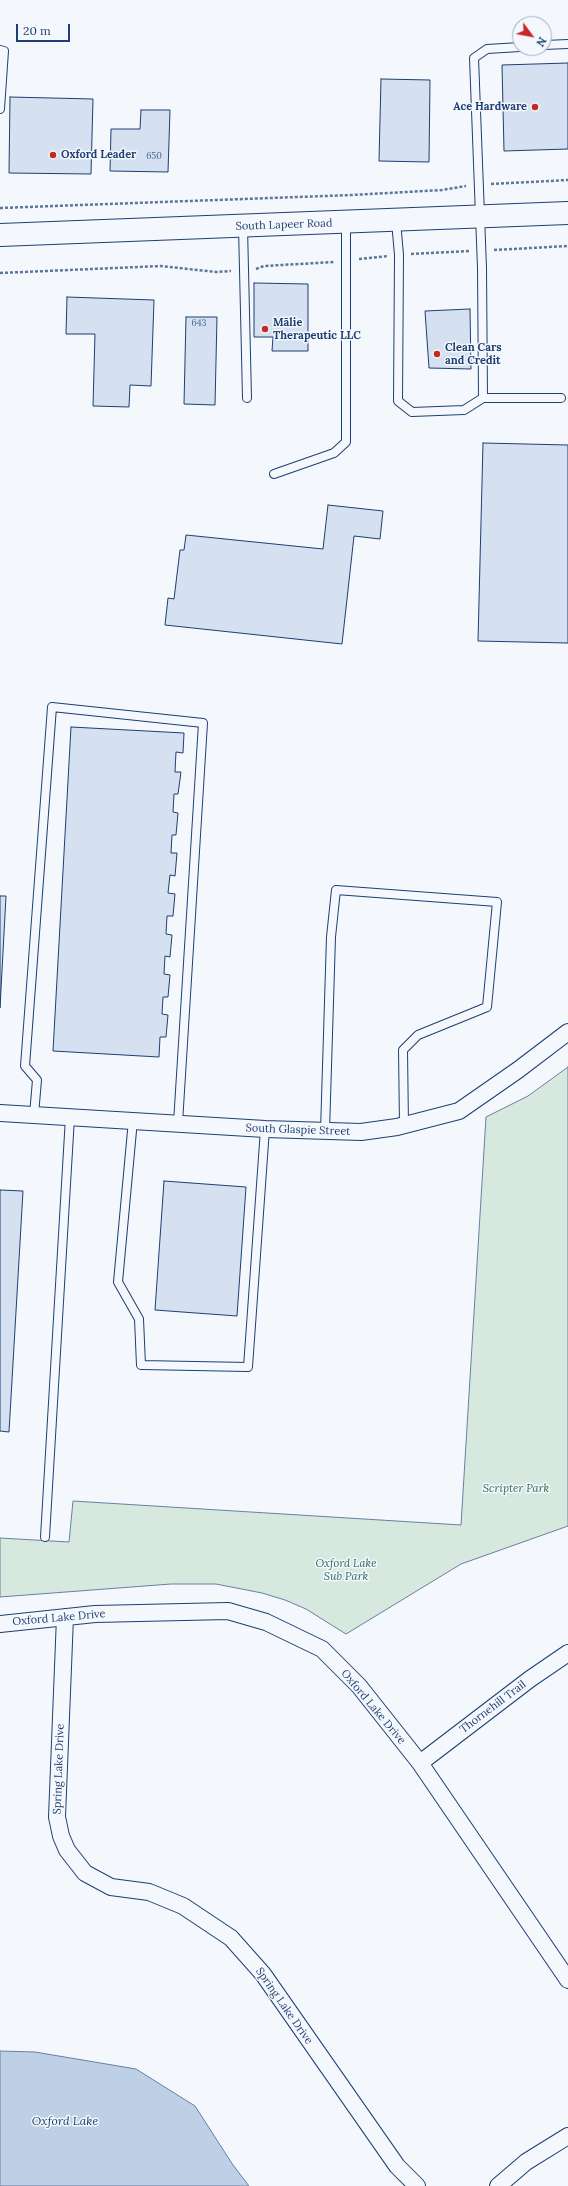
<!DOCTYPE html>
<meta charset="utf-8">
<style>
body{margin:0}
#map{position:relative;width:568px;height:2186px;overflow:hidden;background:#f4f7fb;font-family:Lora,serif}
canvas{display:block}
.north{position:absolute;left:512px;top:16px;width:40px;height:40px;box-sizing:border-box;background:#f4f7fb;border:1px solid #9eadc5;border-radius:50%;rotate:122deg;font-size:11px;font-weight:700;line-height:16px;text-align:center;color:#1d3f73}
.north::after{content:'';display:block;margin:auto;width:14px;height:18px;background:#c62828;clip-path:polygon(50% 0,100% 100%,50% 72%,0 100%)}
.scale{position:absolute;left:16px;top:24px;width:54px;height:18px;box-sizing:border-box;border:2px solid #1d3f73;border-top:0;padding-left:5px;font-size:12px;line-height:14px;white-space:nowrap;color:#1d3f73;-webkit-text-stroke:3px #f4f7fb;paint-order:stroke}
</style>
<div id="map">
<canvas width="568" height="2186"></canvas>
<div class="north">N</div>
<div class="scale">20 m</div>
</div>
<script>
const ctx = document.querySelector('canvas').getContext('2d');
ctx.lineJoin = 'round';
function fillPath(path, color) {
  ctx.fillStyle = color;
  ctx.fill(path, 'evenodd');
}
function shape(rows) {
  const path = new Path2D();
  for (const r of rows) {
    path.moveTo(r[0], r[1]);
    for (let i = 2; i < r.length; i += 2) path.lineTo(r[i], r[i + 1]);
  }
  return path;
}
function stroke(path, color, width, dash) {
  ctx.strokeStyle = color;
  ctx.lineWidth = width;
  ctx.lineCap = dash ? 'butt' : 'round';
  ctx.setLineDash(dash || []);
  ctx.stroke(path);
}
function write(font, color, halo, rows, align = 'center') {
  ctx.font = font + ' Lora,serif';
  ctx.lineWidth = 3;
  ctx.setLineDash([]);
  ctx.textBaseline = 'middle';
  ctx.strokeStyle = halo;
  ctx.fillStyle = color;
  for (const [text, x, y, turn = 0] of rows) {
    ctx.save();
    ctx.translate(x, y);
    ctx.rotate((+turn || 0) * Math.PI / 180);
    ctx.textAlign = isNaN(turn) ? turn : align;
    if (halo) ctx.strokeText(text, 0, 0);
    ctx.fillText(text, 0, 0);
    ctx.restore();
  }
}
const green = shape([
 [568,1067,568,1526,461,1564,346,1634,306,1609,285,1600,262,1593,216,1584,171,1584,0,1597,0,1538,69,1542,73,1501,461,1525,486,1117,528,1096,568,1067]
]);
fillPath(green, '#d7e8df');
stroke(green, '#687fa3', 1);
const water = shape([
 [0,2051,35,2052,136,2069,195,2106,233,2165,249,2186,0,2186,0,2051]
]);
fillPath(water, '#bed0e5');
stroke(water, '#687fa3', 1);
const building = shape([
 [568,63,568,149,504,151,502,65,568,63],
 [381,79,430,80,429,162,379,161,381,79],
 [10,97,93,99,91,174,9,173,10,97],
 [141,110,170,110,168,172,110,171,111,129,140,129,141,110],
 [254,283,308,284,308,351,272,351,273,337,254,337,254,283],
 [67,297,154,300,151,386,130,385,129,407,93,406,95,334,66,334,67,297],
 [470,309,471,369,429,368,425,311,470,309],
 [186,317,217,317,215,405,184,404,186,317],
 [483,443,568,445,568,643,478,641,483,443],
 [328,505,383,511,380,539,354,536,342,644,165,625,168,598,174,599,180,550,184,550,186,535,323,549,328,505],
 [71,727,184,733,183,753,176,752,175,772,181,772,178,794,174,794,173,812,178,813,176,835,172,835,171,853,177,853,175,876,170,875,168,893,175,894,173,916,167,916,166,934,172,935,170,957,165,956,164,974,170,975,168,997,163,997,162,1014,168,1015,166,1037,160,1037,159,1057,53,1051,71,727],
 [0,896,6,896,0,1008,0,896],
 [164,1181,246,1187,237,1316,155,1310,164,1181],
 [0,1190,23,1191,9,1432,0,1431,0,1190]
]);
fillPath(building, '#d5e0f0');
stroke(building, '#1d3f73', 1);
const lane = shape([
 [544,45,568,44],
 [0,50,4,51,0,109],
 [396,221,399,255,398,401,412,412,464,410,483,398,482,268,474,58,487,49,520,47],
 [243,227,247,398],
 [483,398,561,398],
 [274,474,334,453,346,442,346,223],
 [34,1115,37,1080,25,1066,52,707,203,723,178,1123],
 [133,1120,118,1282,139,1319,141,1365,248,1367,265,1129],
 [325,1131,331,937,336,890,497,902,487,1007,418,1035,403,1050,404,1126],
 [45,1537,70,1117]
]);
const street = shape([
 [0,1113,265,1129,361,1132,397,1127,459,1111,518,1070,568,1032],
 [65,1617,57,1817,61,1836,67,1850,85,1873,111,1887,149,1892,183,1906,231,1938,263,1974,397,2166,417,2186],
 [0,1624,95,1614,228,1611,266,1622,322,1649,359,1686,420,1763,568,1980],
 [420,1763,530,1679,568,1653],
 [498,2186,526,2162,568,2136]
]);
const primary = shape([
 [0,235,568,213]
]);
stroke(lane, '#1d3f73', 10);
stroke(street, '#1d3f73', 18);
stroke(primary, '#1d3f73', 24);
stroke(shape([
 [491,184,568,180],
 [0,208,352,195,442,190,466,186],
 [494,250,568,246],
 [411,254,470,251],
 [359,259,388,256],
 [256,269,264,266,334,262],
 [0,273,161,266,216,272,231,271]
]), '#5e769c', 2.5, [3, 2]);
stroke(lane, '#f4f7fb', 8);
stroke(street, '#f4f7fb', 16);
stroke(primary, '#f4f7fb', 22);
for (const [x, y, r, color] of [
 [535,107,4,"#c62828"],
 [53,155,4,"#c62828"],
 [265,329,4,"#c62828"],
 [437,354,4,"#c62828"]
]) {
  const dot = new Path2D();
  dot.arc(x, y, r, 0, 2 * Math.PI);
  ctx.fillStyle = color;
  ctx.fill(dot);
  stroke(dot, '#f4f7fb', 1.5);
}
write('9px', '#4b6792', null, [
 ["650",154,156],
 ["643",199,323]
]);
write('bold 11px', '#1d3f73', '#f4f7fb', [
 ["Ace Hardware",527,107,"right"],
 ["Oxford Leader",61,155],
 ["Mālie",273,323],
 ["Therapeutic LLC",273,336],
 ["Clean Cars",445,348],
 ["and Credit",445,361]
], 'left');
write('11px', '#1d3f73', '#f4f7fb', [
 ["South Lapeer Road",284,225,-2],
 ["South Glaspie Street",298,1130,2],
 ["Oxford Lake Drive",59,1618,-5],
 ["Oxford Lake Drive",373,1707,50],
 ["Thornehill Trail",493,1707,-37],
 ["Spring Lake Drive",59,1769,-88],
 ["Spring Lake Drive",284,2006,55]
]);
write('italic 11px', '#2c6c60', '#f4f7fb', [
 ["Scripter Park",516,1489],
 ["Oxford Lake",346,1564],
 ["Sub Park",346,1577]
]);
write('italic 12px', '#1d3f73', '#f4f7fb', [
 ["Oxford Lake",65,2122]
]);
</script>
